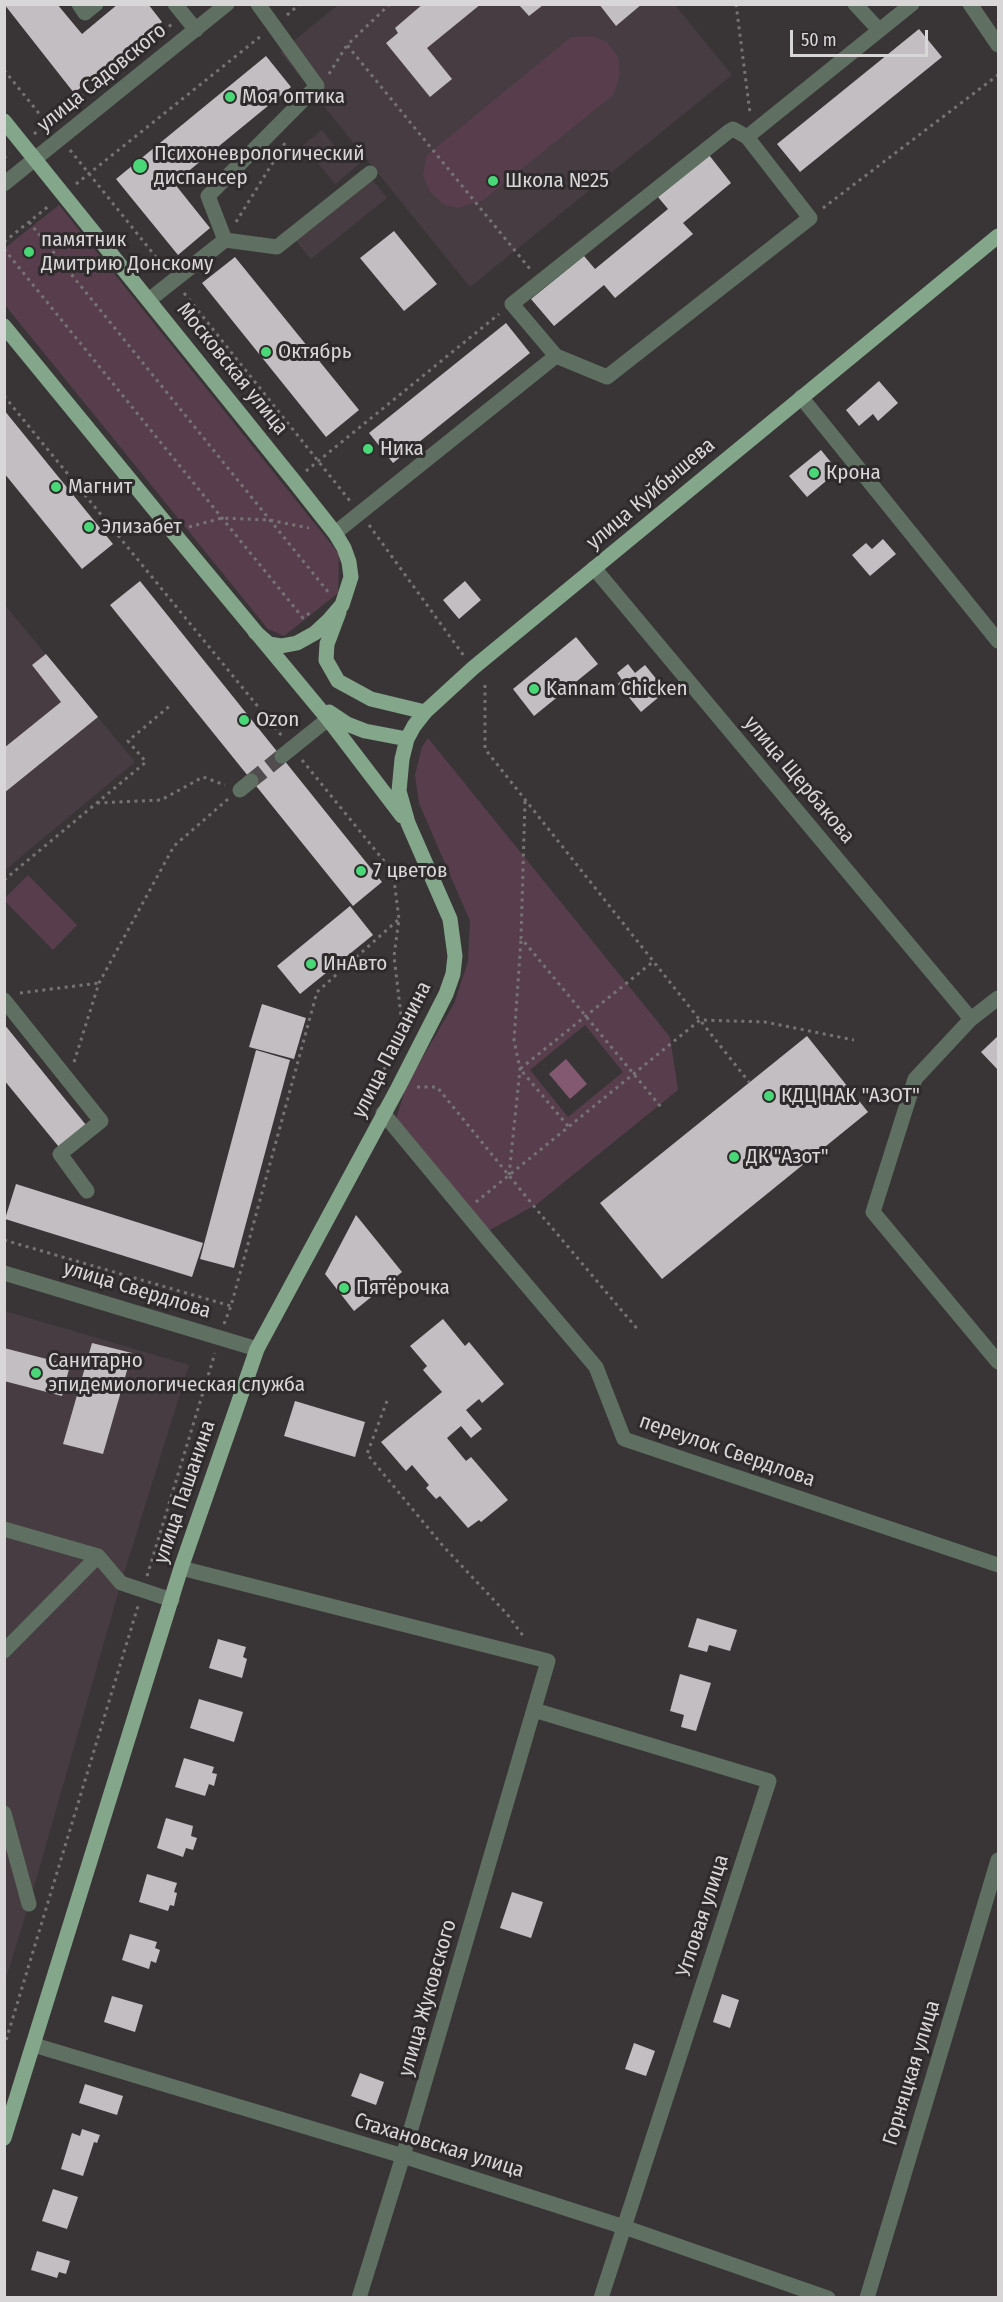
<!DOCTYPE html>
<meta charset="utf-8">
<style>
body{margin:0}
#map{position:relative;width:1003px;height:2302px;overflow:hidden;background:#393537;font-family:"Fira Sans Condensed",sans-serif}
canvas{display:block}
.frame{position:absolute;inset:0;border:6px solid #d9d6d8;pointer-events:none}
.scale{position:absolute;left:790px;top:30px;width:138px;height:27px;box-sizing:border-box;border:3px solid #d9d6d8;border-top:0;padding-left:8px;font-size:18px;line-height:21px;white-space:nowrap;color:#d9d6d8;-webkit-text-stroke:4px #2f2b2d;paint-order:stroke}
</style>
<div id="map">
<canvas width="1003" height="2302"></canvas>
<div class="frame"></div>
<div class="scale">50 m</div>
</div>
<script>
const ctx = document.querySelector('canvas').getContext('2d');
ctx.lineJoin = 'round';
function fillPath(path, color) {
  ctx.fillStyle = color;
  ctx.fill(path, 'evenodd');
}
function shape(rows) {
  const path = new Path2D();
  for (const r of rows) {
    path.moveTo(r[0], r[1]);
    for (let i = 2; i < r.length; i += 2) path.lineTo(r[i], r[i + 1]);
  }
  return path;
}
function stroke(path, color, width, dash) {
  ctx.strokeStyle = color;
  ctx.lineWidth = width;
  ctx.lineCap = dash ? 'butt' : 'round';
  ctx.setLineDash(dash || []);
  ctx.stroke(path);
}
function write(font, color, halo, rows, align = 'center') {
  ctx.font = font + ' "Fira Sans Condensed",sans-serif';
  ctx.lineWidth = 6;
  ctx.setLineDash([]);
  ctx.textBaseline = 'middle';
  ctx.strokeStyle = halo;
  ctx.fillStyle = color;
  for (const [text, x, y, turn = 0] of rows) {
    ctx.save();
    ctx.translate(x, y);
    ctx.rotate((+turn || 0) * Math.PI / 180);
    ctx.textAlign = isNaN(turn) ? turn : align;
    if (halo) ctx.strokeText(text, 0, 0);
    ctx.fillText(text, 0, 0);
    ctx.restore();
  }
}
fillPath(shape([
 [338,5,675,5,732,75,470,287,280,52],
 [322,130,342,155,353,147,364,160,335,184,303,145],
 [372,179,387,198,311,259,296,241],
 [4,604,135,762,5,870,4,870],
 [5,1311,189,1365,121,1583,29,1904,5,1981]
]), '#463c42');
fillPath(shape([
 [593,36,607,42,618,57,620,74,613,95,483,200,458,208,443,204,430,192,423,175,426,156,571,37],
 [59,205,339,554,338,593,284,636,268,629,5,305,5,248],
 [428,738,670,1037,678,1090,537,1204,486,1232,396,1119,407,1084,454,1004,468,962,470,921,419,803,415,775,422,747],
 [585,1025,623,1072,568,1117,530,1070],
 [28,875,77,925,53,950,5,901,5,898]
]), '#583e4c');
fillPath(shape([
 [566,1059,587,1084,570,1099,549,1074]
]), '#835971');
fillPath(shape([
 [4,4,57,4,82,34,118,4,148,4,162,22,74,93],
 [423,4,481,4,427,48,452,79,430,97,386,43,398,33,395,28],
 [599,4,642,4,616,26],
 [519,5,543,5,529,16],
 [919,29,942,57,800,172,777,144],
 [266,56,291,87,174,183,210,228,178,255,116,179],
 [709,155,731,183,683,223,693,234,615,298,604,285,554,326,531,299,584,256,595,269,668,209,658,197],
 [394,231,437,284,404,311,360,258],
 [235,257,359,410,326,437,202,283],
 [506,323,530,353,393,463,369,433],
 [879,381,898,403,878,421,873,414,859,426,846,410],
 [4,410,113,544,82,569,4,473],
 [821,450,838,471,807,497,789,476],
 [883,539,896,554,870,576,852,555,866,543,872,549],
 [140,581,382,882,353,906,110,605],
 [465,581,481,600,459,619,443,600],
 [576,637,598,664,534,716,513,689],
 [46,654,98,717,4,793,4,748,61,702,32,665],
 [628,664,635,673,645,665,666,691,641,712,618,684,622,680,617,673],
 [350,906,373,935,300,994,277,966],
 [262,1004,306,1018,294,1059,249,1047],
 [4,1024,86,1125,59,1147,4,1080],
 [807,1036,868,1112,662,1279,600,1203],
 [998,1036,998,1070,981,1052],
 [256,1050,290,1060,234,1268,200,1259],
 [16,1184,203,1243,192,1277,5,1219],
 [356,1215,402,1272,354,1311,325,1274],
 [443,1319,465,1346,469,1342,504,1384,482,1403,479,1399,466,1410,482,1429,471,1438,461,1426,447,1438,466,1461,471,1457,508,1500,481,1522,479,1520,468,1528,440,1496,436,1499,426,1488,429,1485,412,1465,406,1471,381,1442,442,1392,423,1370,427,1366,410,1346],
 [92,1343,132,1353,103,1454,63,1444],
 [4,1348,70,1365,62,1396,4,1381],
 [295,1401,365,1422,355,1457,284,1436],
 [697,1618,737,1630,730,1651,709,1645,707,1652,688,1647],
 [218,1639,246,1647,243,1657,247,1659,242,1678,209,1668],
 [680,1674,711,1683,696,1731,681,1727,684,1715,670,1711],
 [199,1699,243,1712,234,1742,190,1728],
 [184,1758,214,1767,212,1773,217,1774,214,1786,209,1784,205,1796,175,1787],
 [166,1818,193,1826,191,1836,197,1838,193,1850,186,1848,183,1857,157,1848],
 [147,1874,177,1883,174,1892,177,1893,174,1906,170,1905,168,1911,139,1902],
 [512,1892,543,1902,531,1938,500,1928],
 [130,1934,157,1942,155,1948,160,1950,156,1963,151,1961,149,1969,122,1960],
 [722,1994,739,2000,730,2028,713,2022],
 [112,1996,143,2005,135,2032,104,2022],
 [634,2043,655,2051,646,2076,625,2069],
 [360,2073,384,2082,376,2105,351,2096],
 [85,2084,123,2096,117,2115,79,2103],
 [82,2129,100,2135,97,2143,94,2142,83,2176,61,2169,72,2133,80,2136],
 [53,2189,78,2197,67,2229,42,2221],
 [37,2251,70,2261,66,2274,59,2272,57,2278,31,2270]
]), '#c3bec1');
stroke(shape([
 [251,781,282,756]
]), '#514d4f', 15, [15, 8]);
stroke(shape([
 [390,4,347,45,530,269],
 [736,4,750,113],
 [287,15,300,4],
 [4,70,50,127],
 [329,74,347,45],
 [34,134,172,24],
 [70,150,164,267],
 [4,158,10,153],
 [76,184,261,36],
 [823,208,998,75],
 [29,222,329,593],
 [236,222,285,143],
 [4,242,50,205],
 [4,249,303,618,311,612],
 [184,293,350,501],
 [4,396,282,736],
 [306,471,499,314],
 [369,525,464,656],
 [189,527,222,518,269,520,309,528],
 [485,685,485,749,749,1082],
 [302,760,393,872,399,919,394,956,403,1033,379,1079,382,1081],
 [525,801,521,938,661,1107],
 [97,803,161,800,203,777,225,785],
 [4,880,146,762,128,741,172,704],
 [20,993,99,983],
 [74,1062,99,983,174,846,228,799],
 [417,1087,437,1087,537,1210,639,1331],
 [568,1126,520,1069,654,961],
 [509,1175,520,1069,514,1040,521,940],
 [476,1202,700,1020,765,1022,854,1040],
 [4,1240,231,1306],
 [224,1324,231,1306,317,992,399,919],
 [387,1401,367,1454,443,1546,507,1614,524,1637],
 [147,1576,215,1353],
 [4,2047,138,1606]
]), '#767375', 3, [3, 4.5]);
stroke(shape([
 [79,4,85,13,96,4],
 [175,4,196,30],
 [855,4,879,30],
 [970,4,998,45],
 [4,184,227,4],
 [225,240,277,247,370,173],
 [149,300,225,240,208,196,317,86,258,4],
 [556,356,512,304,728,132,733,129,747,137,912,4],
 [801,397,998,641],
 [335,533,556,356,607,377,810,218,747,137],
 [594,568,971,1019],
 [282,756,333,715],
 [240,790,251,781],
 [998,998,971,1019,915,1079,873,1212,998,1362],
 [4,1000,101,1121,60,1154,87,1191],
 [383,1113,485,1236,596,1367,624,1439,998,1565],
 [4,1273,257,1349],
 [4,1529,98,1556,121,1583,172,1600],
 [181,1568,548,1661,403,2156,359,2298],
 [4,1651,98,1556],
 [534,1710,769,1781,601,2298],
 [4,1813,29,1904],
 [34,2045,403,2156,624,2227,828,2298],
 [867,2298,998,1860]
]), '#5f6f62', 15);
stroke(shape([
 [4,121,294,481,335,533,344,548,349,562,351,577,342,605,329,620,315,633,297,643,281,646,269,644,255,632],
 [4,326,172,531,328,719,402,816],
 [339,612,327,644,326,660,338,681,371,699,425,712],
 [329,712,347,724,365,731,407,739],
 [4,2138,181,1568,257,1349,398,1088,446,994,453,974,455,956,450,919,408,823,399,791,402,759,407,739,414,726,425,712,473,668,998,236]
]), '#84a68b', 15);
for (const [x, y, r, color] of [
 [230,97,6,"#49d778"],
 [140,166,8,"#49d778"],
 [493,181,6,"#49d778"],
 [29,252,6,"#49d778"],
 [266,352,6,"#49d778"],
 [368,449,6,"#49d778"],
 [814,473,6,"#49d778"],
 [56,487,6,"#49d778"],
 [89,527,6,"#49d778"],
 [534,689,6,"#49d778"],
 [244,720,6,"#49d778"],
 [361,871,6,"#49d778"],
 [311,964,6,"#49d778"],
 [769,1096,6,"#49d778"],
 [734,1157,6,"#49d778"],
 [344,1288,6,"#49d778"],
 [36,1373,6,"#49d778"]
]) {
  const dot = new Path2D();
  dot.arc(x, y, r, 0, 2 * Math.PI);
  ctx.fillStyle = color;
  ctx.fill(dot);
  stroke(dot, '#2f2b2d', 2);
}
write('21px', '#d9d6d8', '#2f2b2d', [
 ["улица Садовского",102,78,-39],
 ["Московская улица",232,369,51],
 ["улица Куйбышева",651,494,-40],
 ["улица Щербакова",799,780,50],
 ["улица Пашанина",392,1050,-63],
 ["улица Свердлова",137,1290,17],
 ["переулок Свердлова",727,1451,19],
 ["улица Пашанина",185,1492,-71],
 ["Угловая улица",703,1916,-72],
 ["улица Жуковского",428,1998,-74],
 ["Горняцкая улица",912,2073,-73],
 ["Стахановская улица",439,2146,17]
]);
write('21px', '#d9d6d8', '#2f2b2d', [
 ["Моя оптика",242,97],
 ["Психоневрологический",154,154],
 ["диспансер",154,178],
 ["Школа №25",505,181],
 ["памятник",41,240],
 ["Дмитрию Донскому",41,264],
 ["Октябрь",278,352],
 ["Ника",380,449],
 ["Крона",826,473],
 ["Магнит",68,487],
 ["Элизабет",101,527],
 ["Kannam Chicken",546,689],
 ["Ozon",256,720],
 ["7 цветов",373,871],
 ["ИнАвто",323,964],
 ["КДЦ НАК \"АЗОТ\"",781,1096],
 ["ДК \"Азот\"",746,1157],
 ["Пятёрочка",356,1288],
 ["Санитарно",48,1361],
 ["эпидемиологическая служба",48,1385]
], 'left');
</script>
